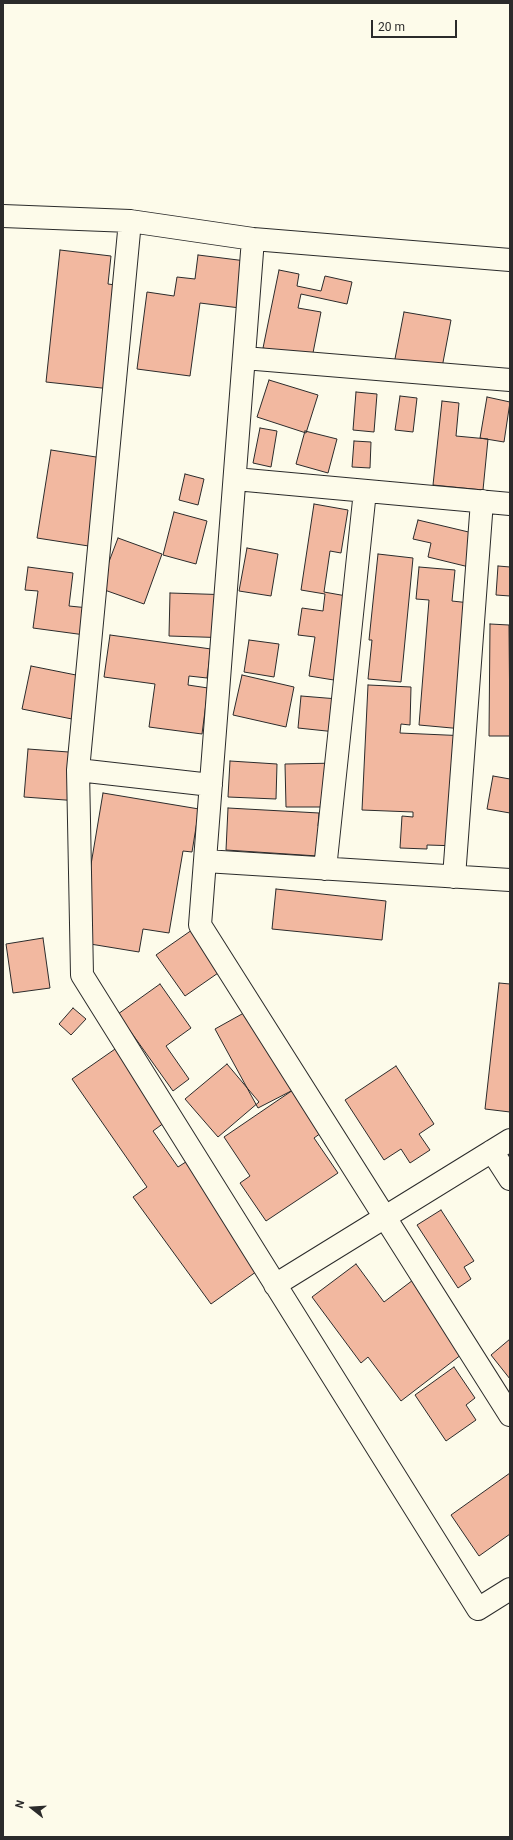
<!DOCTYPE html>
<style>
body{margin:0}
#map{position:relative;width:513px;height:1840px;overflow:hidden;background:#fdfbea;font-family:Roboto,sans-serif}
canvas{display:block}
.frame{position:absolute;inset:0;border:4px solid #2b2b2b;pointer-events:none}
.north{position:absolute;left:12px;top:1788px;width:40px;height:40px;-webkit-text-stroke:3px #fdfbea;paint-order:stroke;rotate:287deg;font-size:11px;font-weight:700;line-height:16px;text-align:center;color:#2b2b2b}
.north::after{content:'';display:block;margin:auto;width:14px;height:18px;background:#2b2b2b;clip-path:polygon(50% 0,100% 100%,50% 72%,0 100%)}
.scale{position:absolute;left:371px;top:20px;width:86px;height:18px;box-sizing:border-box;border:2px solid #2b2b2b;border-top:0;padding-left:5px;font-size:12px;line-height:14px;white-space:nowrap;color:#2b2b2b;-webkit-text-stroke:3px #fdfbea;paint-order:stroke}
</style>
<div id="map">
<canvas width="513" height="1840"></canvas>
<div class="frame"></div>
<div class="north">N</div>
<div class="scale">20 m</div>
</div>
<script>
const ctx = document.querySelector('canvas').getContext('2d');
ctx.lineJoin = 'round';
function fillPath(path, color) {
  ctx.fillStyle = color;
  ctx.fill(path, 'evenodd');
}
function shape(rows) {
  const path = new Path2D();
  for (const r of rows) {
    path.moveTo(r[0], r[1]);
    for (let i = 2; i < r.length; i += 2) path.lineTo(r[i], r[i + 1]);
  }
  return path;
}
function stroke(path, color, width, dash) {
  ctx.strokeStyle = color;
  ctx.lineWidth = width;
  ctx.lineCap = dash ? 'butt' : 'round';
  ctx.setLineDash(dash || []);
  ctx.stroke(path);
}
const building = shape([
 [60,250,111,256,108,284,123,286,111,389,46,382,60,250],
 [198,255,246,261,240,308,200,303,190,376,137,369,147,292,174,296,177,277,195,279,198,255],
 [279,270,299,274,297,286,321,291,325,276,352,282,347,304,301,294,298,308,321,312,312,358,263,348,279,270],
 [404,312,451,320,441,373,394,364,404,312],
 [269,380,318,395,306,433,257,417,269,380],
 [356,392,377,394,374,432,353,430,356,392],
 [400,396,417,398,413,432,395,430,400,396],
 [487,397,510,402,504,442,480,438,487,397],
 [442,401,459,403,456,436,488,439,483,490,433,485,442,401],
 [260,428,277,431,271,467,253,463,260,428],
 [305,431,337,439,328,473,296,464,305,431],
 [354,441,371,442,370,468,352,467,354,441],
 [51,450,109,459,95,547,37,538,51,450],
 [185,474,204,479,198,505,179,500,185,474],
 [314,504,348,510,341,553,330,551,324,592,352,597,340,681,309,676,315,637,298,635,302,608,323,611,325,594,301,590,314,504],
 [174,512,207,521,196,564,163,555,174,512],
 [418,520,477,534,469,567,428,557,431,543,413,539,418,520],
 [118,538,162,554,144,604,99,588,118,538],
 [247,548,278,554,271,596,239,591,247,548],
 [378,554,413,558,401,682,368,679,372,640,369,640,378,554],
 [498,566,510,567,510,596,496,595,498,566],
 [28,567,73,573,69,606,89,608,85,635,33,628,38,591,25,590,28,567],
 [419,567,455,570,452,601,470,603,474,730,419,725,429,600,416,599,419,567],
 [170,593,233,595,232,638,169,636,170,593],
 [490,624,509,625,510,736,489,736,490,624],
 [110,635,211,649,207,678,189,676,188,685,208,688,202,734,149,727,155,684,104,677,110,635],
 [249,640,279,644,274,677,244,672,249,640],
 [31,666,91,678,82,721,22,709,31,666],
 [242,675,294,687,286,727,233,715,242,675],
 [368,685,411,687,410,725,401,724,400,733,468,736,460,846,427,845,427,849,400,848,402,816,413,817,413,812,362,810,368,685],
 [301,696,338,699,336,732,298,728,301,696],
 [28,749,82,753,79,801,24,797,28,749],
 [230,761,277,764,276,799,228,797,230,761],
 [340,763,341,807,286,807,285,764,340,763],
 [493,776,510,779,510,813,487,809,493,776],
 [103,793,199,809,192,852,183,851,169,933,143,929,139,952,78,942,103,793],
 [228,808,319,813,318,826,335,827,333,857,226,850,228,808],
 [276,889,386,901,382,940,272,929,276,889],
 [202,923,231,964,185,996,156,955,202,923],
 [43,938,50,988,13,993,6,944,43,938],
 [499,983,510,984,510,1112,485,1109,499,983],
 [160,984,191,1028,166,1046,189,1079,173,1091,118,1014,160,984],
 [73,1008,86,1019,71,1035,59,1024,73,1008],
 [251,1009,293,1090,258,1108,215,1029,251,1009],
 [118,1047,168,1120,153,1131,178,1167,195,1156,260,1269,211,1304,133,1197,147,1187,72,1079,118,1047],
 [227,1064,259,1102,218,1137,185,1099,227,1064],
 [396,1066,434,1124,419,1134,430,1150,410,1163,401,1149,384,1160,345,1100,396,1066],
 [293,1090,321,1133,314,1138,338,1173,266,1221,240,1183,250,1176,224,1137,293,1090],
 [441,1210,474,1261,464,1267,471,1279,458,1288,417,1225,441,1210],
 [356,1264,384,1302,413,1280,466,1351,401,1401,368,1357,361,1363,312,1297,356,1264],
 [510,1339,510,1379,491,1355,510,1339],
 [454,1367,475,1398,466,1405,476,1420,446,1441,415,1395,454,1367],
 [510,1473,510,1534,479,1556,451,1515,510,1473]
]);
fillPath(building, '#f2b8a0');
stroke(building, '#2b2b2b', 1);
const minor = shape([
 [3,216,130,221,253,239,510,260],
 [130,221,78,770,82,975,478,1609,510,1589],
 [253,239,200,925,510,1415],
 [244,358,510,380],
 [235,479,510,504],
 [78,770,211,785],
 [205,861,510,880],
 [325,869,365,491],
 [454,877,482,501],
 [492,1151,510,1179],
 [275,1285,510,1140]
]);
stroke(minor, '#2b2b2b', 24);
stroke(minor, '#fdfbea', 22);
</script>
